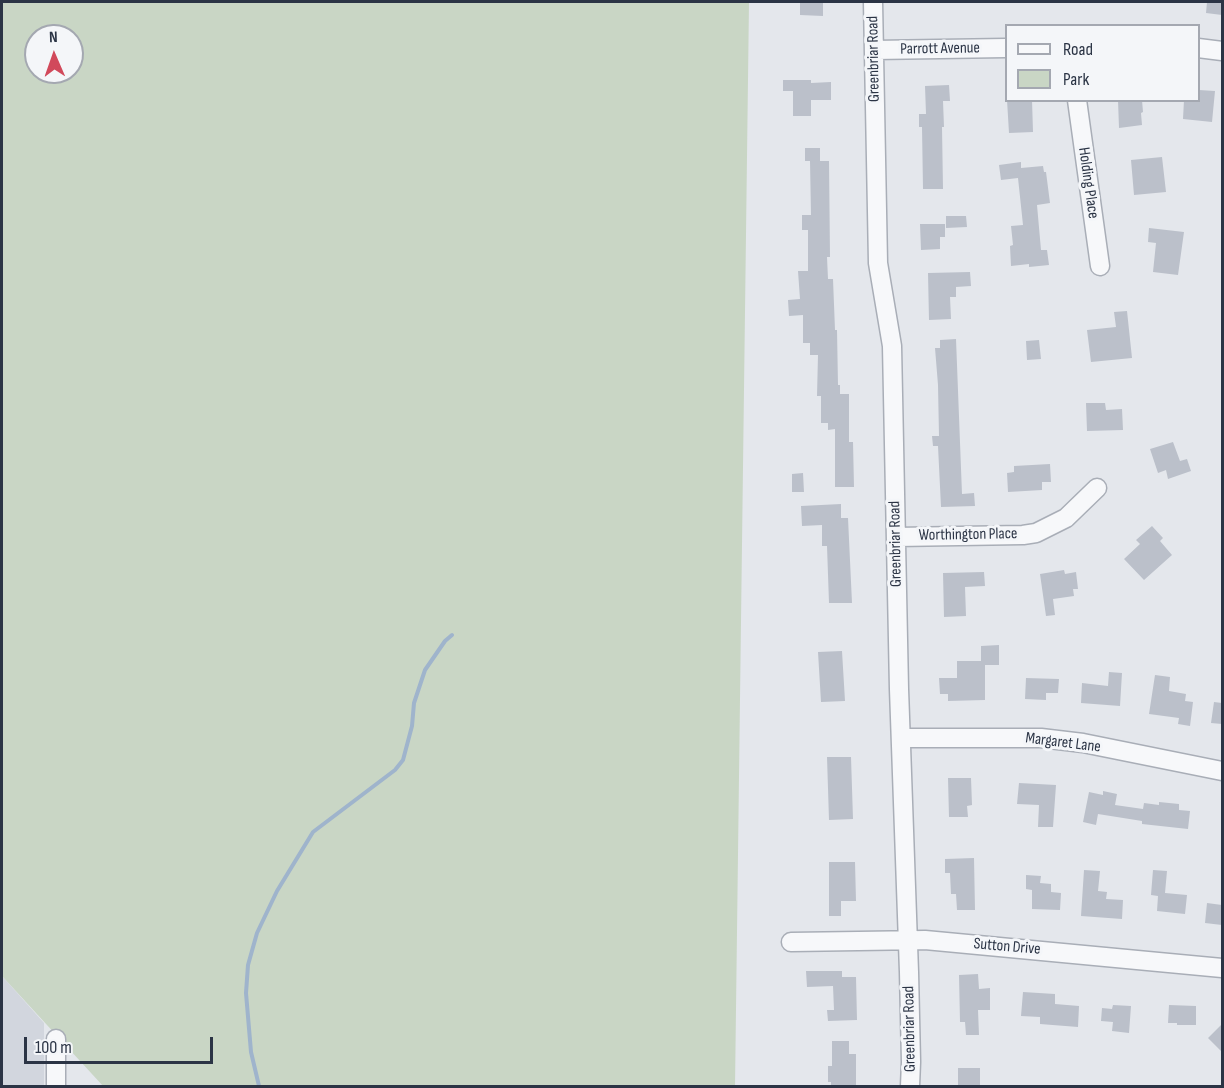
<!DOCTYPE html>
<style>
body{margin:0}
#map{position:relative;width:1224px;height:1088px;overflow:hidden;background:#e4e7ec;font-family:"Sofia Sans Condensed",sans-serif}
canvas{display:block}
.frame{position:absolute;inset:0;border:3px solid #2b3445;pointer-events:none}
.legend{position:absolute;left:1005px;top:24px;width:195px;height:78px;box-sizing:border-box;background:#f4f6f9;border:2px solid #a4a8b1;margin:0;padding:8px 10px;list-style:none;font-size:18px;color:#2b3445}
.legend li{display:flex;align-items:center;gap:12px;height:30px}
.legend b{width:30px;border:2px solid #a4a8b1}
.north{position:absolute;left:24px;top:24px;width:60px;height:60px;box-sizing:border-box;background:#f4f6f9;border:2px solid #a4a8b1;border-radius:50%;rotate:358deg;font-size:16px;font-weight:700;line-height:24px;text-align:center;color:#2b3445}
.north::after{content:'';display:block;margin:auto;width:21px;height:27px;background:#d1495b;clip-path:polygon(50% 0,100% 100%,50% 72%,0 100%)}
.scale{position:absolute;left:24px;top:1037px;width:189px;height:27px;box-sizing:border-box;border:3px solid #2b3445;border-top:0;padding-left:8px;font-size:18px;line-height:21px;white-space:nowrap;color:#2b3445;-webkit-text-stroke:4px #f4f6f9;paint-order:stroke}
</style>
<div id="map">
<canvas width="1224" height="1088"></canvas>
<div class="frame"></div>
<ul class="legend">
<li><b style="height:8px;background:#f7f8fa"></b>Road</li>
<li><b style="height:16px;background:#c9d6c5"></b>Park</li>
</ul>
<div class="north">N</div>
<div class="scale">100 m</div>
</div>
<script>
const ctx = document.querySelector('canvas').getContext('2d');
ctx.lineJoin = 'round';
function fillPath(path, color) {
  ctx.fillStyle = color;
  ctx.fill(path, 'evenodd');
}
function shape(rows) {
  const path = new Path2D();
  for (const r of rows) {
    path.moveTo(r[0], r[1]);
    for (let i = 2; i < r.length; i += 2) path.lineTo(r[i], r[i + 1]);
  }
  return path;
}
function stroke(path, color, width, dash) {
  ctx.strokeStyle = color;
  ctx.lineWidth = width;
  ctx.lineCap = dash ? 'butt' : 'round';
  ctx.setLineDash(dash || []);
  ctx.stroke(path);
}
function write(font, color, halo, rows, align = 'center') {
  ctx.font = font + ' "Sofia Sans Condensed",sans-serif';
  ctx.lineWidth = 6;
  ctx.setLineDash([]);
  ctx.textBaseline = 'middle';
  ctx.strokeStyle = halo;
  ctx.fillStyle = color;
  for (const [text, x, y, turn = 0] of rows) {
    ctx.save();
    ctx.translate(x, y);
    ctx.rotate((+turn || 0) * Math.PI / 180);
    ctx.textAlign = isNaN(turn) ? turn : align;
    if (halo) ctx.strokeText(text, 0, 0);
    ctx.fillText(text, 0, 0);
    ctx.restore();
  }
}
fillPath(shape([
 [2,976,44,1023,44,1086,2,1086]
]), '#d2d6de');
fillPath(shape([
 [2,2,749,2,735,1086,103,1086,2,976],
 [36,36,72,36,72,72,36,72]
]), '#c9d6c5');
stroke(shape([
 [259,1086,251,1052,246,993,248,965,257,933,277,891,313,832,395,770,403,760,412,726,414,703,425,670,445,641,452,635]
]), '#9fb4cc', 4);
fillPath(shape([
 [800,2,823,3,823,16,800,15],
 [1207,2,1222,2,1222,15,1206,13],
 [783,80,811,80,811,83,831,82,831,100,811,100,811,116,793,116,793,91,783,91],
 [949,85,950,101,943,101,944,127,942,127,943,189,923,189,922,127,919,127,919,114,926,114,925,86],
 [1199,90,1215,91,1212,122,1183,119,1184,100,1198,100],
 [1007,100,1032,100,1033,132,1009,133],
 [1118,100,1142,100,1143,112,1141,113,1142,125,1119,128],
 [805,148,820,148,820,161,829,161,830,257,827,257,828,279,833,279,835,330,837,330,838,385,840,385,840,394,849,394,849,442,853,442,854,487,835,487,835,429,828,430,828,423,821,423,821,396,817,396,818,355,810,355,810,343,803,343,803,315,789,316,788,300,800,299,798,271,808,271,808,230,802,230,802,215,811,215,810,161,805,161],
 [1162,157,1166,192,1134,195,1131,160],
 [1021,162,1021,168,1043,166,1044,172,1046,172,1050,203,1037,205,1041,250,1047,250,1049,265,1029,267,1029,264,1011,266,1010,246,1013,245,1011,226,1023,225,1018,178,1001,180,999,165],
 [946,216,966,216,967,227,946,228],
 [920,224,945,224,945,237,940,237,940,249,921,250],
 [1149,228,1184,232,1178,275,1153,272,1156,243,1148,242],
 [970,272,971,286,956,287,956,297,950,297,951,319,929,320,928,273],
 [1127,311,1132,358,1091,362,1087,330,1116,327,1114,312],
 [956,339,962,494,974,493,975,506,941,507,938,446,933,446,932,436,939,436,938,385,935,348,940,348,940,340],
 [1039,340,1041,359,1027,360,1026,341],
 [1086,403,1105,403,1106,410,1122,409,1123,430,1087,431],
 [1173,442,1180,461,1187,459,1191,471,1168,479,1166,470,1158,473,1150,449],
 [1050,464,1051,482,1042,482,1042,490,1008,492,1007,473,1014,472,1014,466],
 [803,473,804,492,792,492,792,474],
 [841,504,841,518,848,518,852,603,829,603,827,546,822,546,822,525,802,526,801,506],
 [1152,526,1163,538,1160,541,1172,555,1144,580,1124,559,1140,544,1136,540],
 [1064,570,1065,574,1076,572,1078,589,1073,589,1074,596,1053,599,1055,615,1046,616,1040,574],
 [984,572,985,586,965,587,966,616,944,617,943,573],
 [999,645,999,665,985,665,985,700,948,701,948,694,940,694,939,678,957,678,957,661,981,661,981,646],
 [842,651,845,701,821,702,818,652],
 [1109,672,1122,673,1120,706,1081,703,1082,683,1108,686],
 [1155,675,1170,677,1169,691,1186,694,1185,701,1193,702,1190,726,1178,724,1179,718,1149,714],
 [1026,678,1059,679,1058,693,1046,693,1046,700,1025,699],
 [1214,702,1222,703,1222,724,1211,723],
 [827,757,851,757,853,819,829,820],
 [948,778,971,778,972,805,967,806,968,817,949,817],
 [1019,783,1056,785,1053,827,1038,827,1039,805,1017,804],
 [1103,791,1117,794,1115,805,1143,809,1144,803,1159,805,1159,802,1179,804,1179,810,1190,811,1188,829,1142,824,1142,821,1098,814,1096,825,1083,822,1089,792,1103,795],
 [974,858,975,910,957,910,956,894,951,894,950,873,945,873,945,859],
 [829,862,855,862,856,901,841,901,841,916,829,916],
 [1084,870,1100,871,1098,891,1107,892,1106,899,1123,900,1122,919,1081,916],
 [1153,870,1167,871,1165,893,1187,895,1185,914,1157,911,1158,896,1151,895],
 [1026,875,1041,876,1040,883,1051,884,1051,892,1061,893,1060,910,1032,909,1032,890,1026,889],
 [1207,903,1222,905,1222,925,1205,923],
 [806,971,842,971,842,977,856,977,857,1020,828,1021,827,1010,834,1010,833,986,807,987],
 [978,974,979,989,990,988,990,1010,978,1010,979,1035,966,1035,965,1022,960,1022,959,975],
 [1023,992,1055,994,1055,1004,1079,1006,1078,1027,1040,1024,1040,1017,1021,1016],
 [1113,1005,1131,1006,1129,1033,1112,1031,1113,1022,1101,1021,1102,1008,1112,1009],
 [1169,1005,1196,1006,1196,1025,1177,1025,1177,1023,1168,1023],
 [1222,1024,1222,1052,1208,1038],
 [832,1041,849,1041,849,1054,856,1054,856,1086,831,1086,831,1082,828,1082,828,1066,832,1066],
 [958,1068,980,1068,980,1086,958,1086]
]), '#bbc0ca');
const minor = shape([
 [873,2,878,263,892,346,899,689,909,972,911,1062,910,1086],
 [1198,48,1222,51],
 [874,50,1006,48],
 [1077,100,1100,266],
 [896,537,1023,535,1036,533,1066,518,1097,488],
 [901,738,1041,738,1083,743,1222,771],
 [791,942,925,940,1222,968],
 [56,1086,56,1039]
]);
stroke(minor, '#a9aeb7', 21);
stroke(minor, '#f7f8fa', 18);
write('16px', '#2b3445', '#f4f6f9', [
 ["Parrott Avenue",940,49,-1],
 ["Greenbriar Road",874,59,-91],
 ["Holding Place",1088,183,82],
 ["Worthington Place",968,535,-1],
 ["Greenbriar Road",896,544,-91],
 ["Margaret Lane",1063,743,7],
 ["Sutton Drive",1007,947,5],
 ["Greenbriar Road",910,1029,-91]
]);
</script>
